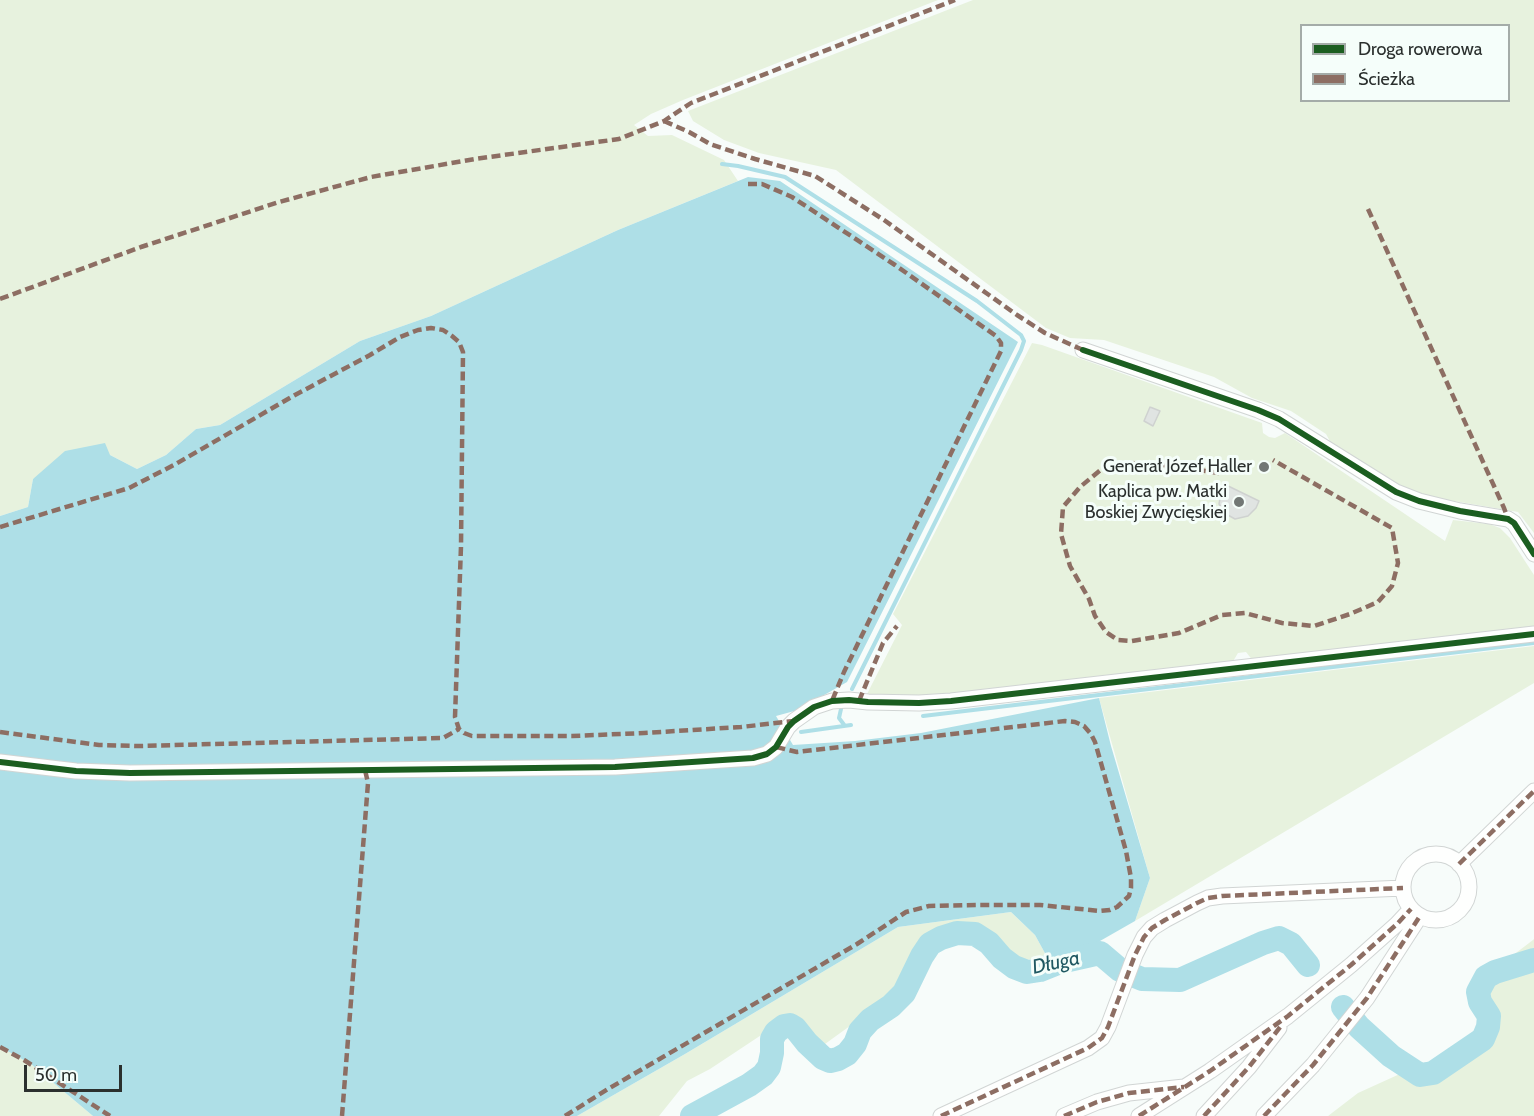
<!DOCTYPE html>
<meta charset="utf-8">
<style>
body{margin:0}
#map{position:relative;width:1534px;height:1116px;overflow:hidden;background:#f7fcfa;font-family:Cabin,sans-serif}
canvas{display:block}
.legend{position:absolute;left:1300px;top:24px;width:210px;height:78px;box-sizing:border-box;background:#f5fefa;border:2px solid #a4aca8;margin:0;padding:8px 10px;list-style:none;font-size:18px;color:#2b302e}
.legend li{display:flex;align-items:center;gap:12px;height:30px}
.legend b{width:30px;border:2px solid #a4aca8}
.scale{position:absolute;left:24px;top:1065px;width:98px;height:27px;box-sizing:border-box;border:3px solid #2b302e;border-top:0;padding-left:8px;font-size:18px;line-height:21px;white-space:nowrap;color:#2b302e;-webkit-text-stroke:4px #f5fefa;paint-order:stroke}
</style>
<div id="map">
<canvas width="1534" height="1116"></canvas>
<ul class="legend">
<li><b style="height:8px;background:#1b5e20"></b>Droga rowerowa</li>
<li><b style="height:8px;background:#8d6e63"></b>Ścieżka</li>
</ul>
<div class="scale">50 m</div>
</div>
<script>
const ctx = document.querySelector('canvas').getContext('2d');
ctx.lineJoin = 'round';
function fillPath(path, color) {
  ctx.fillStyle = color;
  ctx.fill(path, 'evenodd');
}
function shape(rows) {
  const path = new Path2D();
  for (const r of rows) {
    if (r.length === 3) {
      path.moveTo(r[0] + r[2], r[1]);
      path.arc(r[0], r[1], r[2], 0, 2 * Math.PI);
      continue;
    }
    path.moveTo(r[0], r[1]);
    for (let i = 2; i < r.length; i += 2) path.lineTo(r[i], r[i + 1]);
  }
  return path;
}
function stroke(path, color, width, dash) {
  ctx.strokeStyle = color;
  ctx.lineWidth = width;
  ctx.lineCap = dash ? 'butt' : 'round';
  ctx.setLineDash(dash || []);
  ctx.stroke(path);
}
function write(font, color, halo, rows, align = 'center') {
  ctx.font = font + ' Cabin,sans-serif';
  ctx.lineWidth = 6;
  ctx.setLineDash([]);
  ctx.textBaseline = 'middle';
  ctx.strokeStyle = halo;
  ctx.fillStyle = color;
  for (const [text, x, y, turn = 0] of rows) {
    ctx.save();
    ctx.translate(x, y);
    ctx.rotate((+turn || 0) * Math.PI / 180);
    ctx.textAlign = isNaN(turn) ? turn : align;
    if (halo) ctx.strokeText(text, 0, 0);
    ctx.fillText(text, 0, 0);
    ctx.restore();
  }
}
fillPath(shape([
 [0,0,938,0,683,100,651,114,634,125,648,136,672,135,724,160,738,181,618,230,431,316,360,341,220,425,196,429,166,455,137,469,110,455,33,479,28,507,0,516],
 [973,0,1534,0,1534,533,1518,512,1460,502,1423,497,1397,486,1332,445,1326,434,1291,411,1252,398,1214,377,1104,340,1070,338,1046,328,836,170,759,153,724,140,693,121,688,111],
 [1302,26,1508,26,1508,100,1302,100],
 [1032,343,1042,345,1262,423,1263,433,1269,437,1275,438,1285,433,1445,541,1453,520,1489,524,1500,528,1510,538,1534,575,1534,628,1254,662,1246,652,1238,653,1232,663,953,694,865,698,902,625,893,614],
 [1534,646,1534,683,1135,921,1150,878,1099,698],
 [1011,912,1035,935,1046,955,1027,960,1007,954,992,935,965,925,932,930,915,950,894,994,825,1044,813,1038,804,1023,793,1014,710,1069,687,1081,659,1116,577,1116,685,1054,898,927],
 [1534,939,1534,953,1508,959,1533,940],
 [1534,968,1534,1116,1328,1116,1358,1093,1402,1073,1419,1083,1435,1080,1474,1057,1490,1044,1496,1031,1496,1016,1485,999,1486,990,1493,982,1511,974],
 [0,1047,31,1064,93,1116,0,1116]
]), '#e7f2de');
fillPath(shape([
 [748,177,780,181,1018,342,847,682,798,710,776,716,793,745,855,741,921,733,1099,698,1111,746,1150,878,1135,921,1093,945,1046,955,1035,935,1011,912,898,927,685,1054,577,1116,93,1116,31,1064,0,1047,0,516,28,507,33,479,65,451,105,443,110,455,137,469,166,455,196,429,220,425,360,341,431,316,618,230]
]), '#aedfe7');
stroke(shape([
 [722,164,738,166,785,177,977,301,1021,335,1024,341,1021,350,852,689],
 [841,709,839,718,845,726],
 [923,716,1534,643],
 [801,732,851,725]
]), '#aedfe7', 4);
stroke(shape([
 [1343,1007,1359,1027,1391,1056,1420,1075,1433,1073,1483,1039,1488,1027,1489,1016,1480,1002,1478,992,1486,977,1495,972,1534,960],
 [692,1116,749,1085,763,1075,769,1067,772,1053,772,1039,776,1032,784,1026,790,1025,795,1028,807,1043,823,1058,830,1061,838,1059,847,1054,855,1044,860,1031,870,1020,891,1006,904,993,922,956,930,944,941,938,957,933,975,934,989,943,1002,958,1014,967,1027,972,1040,970,1060,962,1100,953,1120,970,1142,979,1180,980,1263,943,1279,938,1291,944,1308,965]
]), '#aedfe7', 24);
const building = shape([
 [1150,407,1160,411,1153,426,1144,421,1150,407],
 [1224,484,1259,501,1256,508,1248,516,1235,519,1226,514,1219,504,1221,493,1224,484]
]);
fillPath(building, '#e0e4e2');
stroke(building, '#cfd2d0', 1.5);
const minor = shape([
 [1083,350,1258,410,1279,419,1396,492,1419,501,1460,511,1508,519,1514,523,1534,554],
 [0,762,76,771,130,773,615,767,753,758,767,754,776,747,788,727,794,721,814,707,832,701,849,700,868,702,919,703,951,701,1534,634],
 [1436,887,33],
 [1459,864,1534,791],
 [941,1116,1088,1048,1102,1038,1108,1027,1135,955,1144,937,1152,928,1165,920,1197,903,1208,898,1222,896,1403,888],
 [1064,1116,1097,1102,1129,1093,1184,1087],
 [1139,1116,1210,1071,1288,1016,1351,965,1397,924,1411,909],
 [1204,1116,1249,1067,1279,1028],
 [1264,1116,1313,1065,1367,998,1420,916]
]);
stroke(minor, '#d1d5d4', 17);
stroke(minor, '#fefffe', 15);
stroke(shape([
 [664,121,689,132,710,144,755,159,815,176,884,220,1017,315,1045,333,1083,350],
 [748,184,762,184,792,197,895,265,996,336,1001,343,1001,351,844,672,832,701],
 [1368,209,1504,508,1508,519],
 [0,299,141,247,279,202,371,177,475,159,619,139,664,121,691,103,955,0],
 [1219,473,1163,465,1128,463,1103,468,1080,487,1063,507,1061,534,1070,566,1089,599,1095,616,1106,632,1118,640,1132,641,1179,633,1222,615,1245,613,1282,623,1314,626,1350,614,1378,602,1392,586,1398,563,1392,528,1273,460],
 [0,527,129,488,174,465,295,395,370,355,400,337,418,330,431,328,443,330,452,336,459,342,463,352,461,546,455,717,459,729,464,733,472,736,572,736,644,733,741,727,794,721],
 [859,701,883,643,897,626],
 [0,732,99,745,139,746,443,738,459,729],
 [1459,864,1534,791],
 [0,1047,24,1060,110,1116],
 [342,1116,368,783,365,770],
 [565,1116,608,1089,857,944,906,912,929,906,978,905,1040,905,1100,911,1110,910,1117,907,1129,896,1131,888,1131,878,1126,851,1095,742,1091,734,1084,726,1075,722,1065,721,797,752,776,747],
 [941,1116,1088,1048,1102,1038,1108,1027,1135,955,1144,937,1152,928,1165,920,1197,903,1208,898,1222,896,1403,888],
 [1064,1116,1097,1102,1129,1093,1184,1087],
 [1139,1116,1210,1071,1288,1016,1351,965,1397,924,1411,909],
 [1204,1116,1249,1067,1281,1026],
 [1264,1116,1313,1065,1367,998,1420,916]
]), '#8d6e63', 4.5, [9, 4.5]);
stroke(shape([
 [1083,350,1258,410,1279,419,1396,492,1419,501,1460,511,1508,519,1514,523,1534,554],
 [0,762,76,771,130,773,615,767,753,758,767,754,776,747,788,727,794,721,814,707,832,701,849,700,868,702,919,703,951,701,1534,634]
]), '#1b5e20', 6);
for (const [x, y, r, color] of [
 [1264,467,6,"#727775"],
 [1239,502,6,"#727775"]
]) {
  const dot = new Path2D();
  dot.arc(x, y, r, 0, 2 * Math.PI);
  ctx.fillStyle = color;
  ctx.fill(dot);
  stroke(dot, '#f5fefa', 2);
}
write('18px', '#2b302e', '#f5fefa', [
 ["Generał Józef Haller",1252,467],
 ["Kaplica pw. Matki",1227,492],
 ["Boskiej Zwycięskiej",1227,513]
], 'right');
write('italic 20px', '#1f5862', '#f5fefa', [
 ["Długa",1056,963,-12]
]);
</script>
